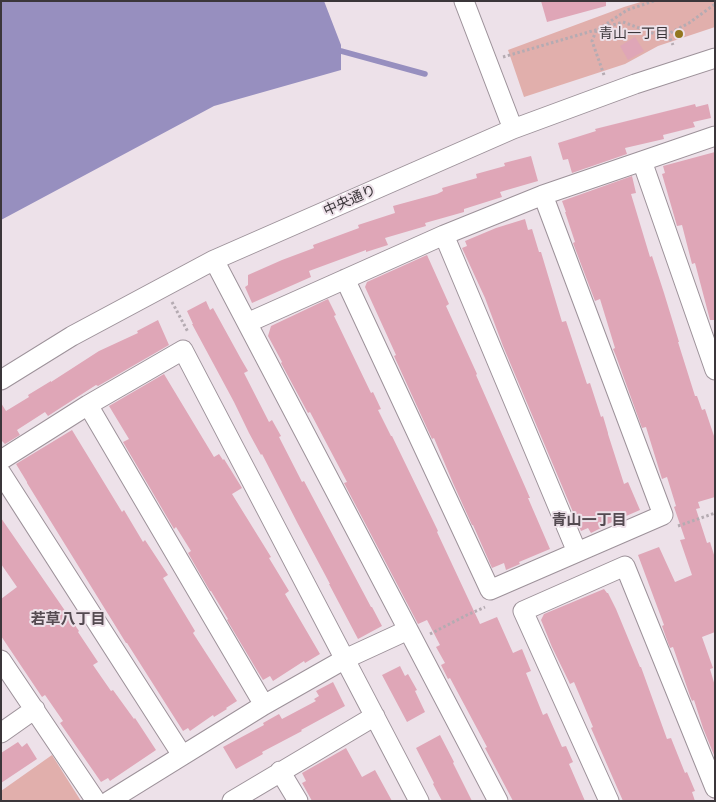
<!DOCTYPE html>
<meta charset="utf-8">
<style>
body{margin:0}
#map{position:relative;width:716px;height:802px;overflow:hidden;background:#ede1e9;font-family:Signika,sans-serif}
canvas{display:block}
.frame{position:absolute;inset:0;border:2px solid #3b363a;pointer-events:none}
</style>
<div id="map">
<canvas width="716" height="802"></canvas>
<div class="frame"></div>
</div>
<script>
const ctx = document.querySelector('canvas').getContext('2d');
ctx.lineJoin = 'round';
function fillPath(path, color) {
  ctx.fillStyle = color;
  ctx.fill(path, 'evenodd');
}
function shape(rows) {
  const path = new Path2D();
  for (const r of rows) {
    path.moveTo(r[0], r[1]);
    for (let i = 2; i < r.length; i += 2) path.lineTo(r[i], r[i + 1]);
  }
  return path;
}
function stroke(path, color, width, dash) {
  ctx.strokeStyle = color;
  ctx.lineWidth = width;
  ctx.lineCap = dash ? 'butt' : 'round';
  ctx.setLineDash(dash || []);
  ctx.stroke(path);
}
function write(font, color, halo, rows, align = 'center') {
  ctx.font = font + ' Signika,"Noto Sans JP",sans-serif';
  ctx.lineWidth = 4;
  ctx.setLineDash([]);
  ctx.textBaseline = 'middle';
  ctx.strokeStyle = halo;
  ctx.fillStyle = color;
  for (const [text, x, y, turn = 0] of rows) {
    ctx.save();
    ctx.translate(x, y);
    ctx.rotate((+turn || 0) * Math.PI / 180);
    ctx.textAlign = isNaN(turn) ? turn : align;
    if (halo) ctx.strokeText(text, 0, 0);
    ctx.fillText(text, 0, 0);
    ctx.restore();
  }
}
fillPath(shape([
 [644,1,715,1,715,27,658,46,625,64,524,97,508,50,624,7],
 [52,755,81,801,1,801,1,791]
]), '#e1afac');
fillPath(shape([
 [1,1,324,1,341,45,341,70,214,106,1,220]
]), '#978fbf');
stroke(shape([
 [341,51,425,74]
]), '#978fbf', 5.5);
fillPath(shape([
 [541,1,606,1,606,6,547,22],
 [635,37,644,51,628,60,620,46],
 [695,104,696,107,708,104,711,118,693,122,695,127,663,135,664,139,625,148,627,154,572,173,568,159,563,160,558,143,596,131,595,129],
 [715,152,715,320,710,320,695,263,692,264,682,225,677,226,662,174,665,173,663,166],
 [531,156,538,181,500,192,502,197,464,209,464,212,425,223,426,226,385,238,388,245,366,252,366,250,309,271,311,277,252,303,245,287,248,285,248,275,282,260,314,248,313,245,359,228,358,225,395,213,393,206,437,194,443,191,442,188,477,178,476,174,505,166,504,163],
 [632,176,636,193,631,194,650,257,652,256,664,293,679,342,678,342,695,396,697,396,702,410,705,409,715,439,715,497,698,502,700,508,696,509,707,543,710,542,715,558,715,632,702,637,713,668,710,669,715,686,715,755,714,755,703,728,694,700,692,701,690,696,673,647,670,648,668,643,662,626,664,625,638,555,659,547,675,582,692,575,680,540,685,539,674,507,676,506,667,477,662,479,646,427,642,428,616,356,613,349,615,348,600,299,595,301,573,243,575,242,565,212,566,212,562,201],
 [525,219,528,230,532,229,539,252,541,252,562,322,566,321,587,384,590,383,601,417,603,416,608,433,608,434,624,484,628,482,640,510,603,526,603,527,591,533,588,528,581,531,503,346,485,298,462,248,467,246,465,241,496,228],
 [427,255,449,304,446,306,477,374,476,375,530,498,528,498,550,549,519,562,520,564,506,570,504,563,492,568,473,525,472,525,453,483,434,438,432,439,394,356,396,355,365,287,367,282],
 [328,299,336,315,334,316,371,393,373,392,381,409,378,410,391,436,392,436,438,531,437,532,480,624,497,617,513,653,522,649,531,671,526,673,543,715,547,713,562,747,566,746,573,762,569,764,585,801,513,801,485,748,487,747,450,678,448,679,441,665,445,663,436,647,440,645,427,620,418,624,344,483,347,482,310,412,308,413,281,363,282,362,268,336,271,326],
 [206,301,210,310,213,308,241,359,248,371,244,373,269,422,272,420,281,436,279,437,302,482,304,481,371,607,372,607,382,626,358,639,329,584,330,584,298,524,262,454,261,455,249,433,234,402,192,324,193,324,187,311],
 [158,320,169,345,98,386,96,385,48,416,45,412,17,430,20,435,5,444,1,440,1,403,6,411,29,397,28,395,51,381,51,382,99,351,138,333,137,331],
 [164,374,214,457,219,454,223,460,224,459,242,488,232,494,271,557,269,558,289,591,285,594,320,654,305,663,304,661,273,681,270,676,263,680,258,672,227,620,228,619,211,591,210,591,188,553,191,551,176,527,174,529,123,442,129,439,109,406],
 [72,430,122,512,124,510,143,542,145,540,168,575,163,578,195,631,193,633,237,701,226,708,227,709,214,717,213,715,190,731,188,728,183,731,127,643,126,643,27,483,27,482,16,464],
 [1,518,79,631,78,632,98,662,93,665,111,691,113,690,134,719,135,718,156,750,110,781,108,778,101,782,60,723,63,721,45,695,42,697,1,636,1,599,17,587,1,564],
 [604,589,607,593,608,593,616,609,640,667,641,667,667,739,671,738,685,773,687,772,695,791,692,792,695,801,623,801,591,728,593,727,574,682,570,684,552,647,541,620,544,614],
 [400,666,405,676,408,674,417,690,415,691,425,712,407,722,382,675],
 [333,682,345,706,301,730,302,731,262,752,263,754,236,769,223,747,264,725,263,723,279,714,282,719,316,701,314,699,319,696,316,691],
 [440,735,454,762,453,763,472,801,442,801,433,784,434,783,416,748],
 [18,742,22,747,27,743,37,759,1,783,1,753],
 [346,748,362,777,375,770,392,801,312,801,302,783,306,781,302,773]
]), '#dfa6b7');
const minor = shape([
 [464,1,513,129],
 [642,161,715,370],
 [444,235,577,552],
 [214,260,498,801],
 [345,279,490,590,663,515,543,195],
 [247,323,444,235,543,195,715,136],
 [1,380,72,336,214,260,513,129,635,84,715,58],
 [88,405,264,705],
 [1,460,88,405,183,350,419,801],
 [1,473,182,755],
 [1,660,96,801],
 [1,733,35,709],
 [280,771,298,801],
 [109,801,264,705,345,659,408,630],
 [232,801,375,716],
 [609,801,523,611,625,566,715,788]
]);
stroke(minor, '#9d929a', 21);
stroke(shape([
 [668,34,673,45],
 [503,57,623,22,655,34,668,34,689,23,715,4],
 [604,75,592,41,596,31,627,10,654,1],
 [172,302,188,332],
 [678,526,715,513],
 [430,634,467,615,485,607]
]), '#b5abb2', 3, [2.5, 2.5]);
stroke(minor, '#fff', 19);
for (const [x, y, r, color] of [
 [679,34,5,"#92761d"]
]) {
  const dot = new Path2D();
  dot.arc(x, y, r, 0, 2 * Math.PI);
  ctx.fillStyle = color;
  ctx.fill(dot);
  stroke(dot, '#ede1e9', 2);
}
write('14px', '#3b363a', '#ede1e9', [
 ["青山一丁目",669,34]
], 'right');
write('14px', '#3b363a', '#ede1e9', [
 ["中央通り",350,201,-24]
]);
write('bold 15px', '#544a51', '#ede1e9', [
 ["青山一丁目",589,521],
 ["若草八丁目",68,620]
]);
</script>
